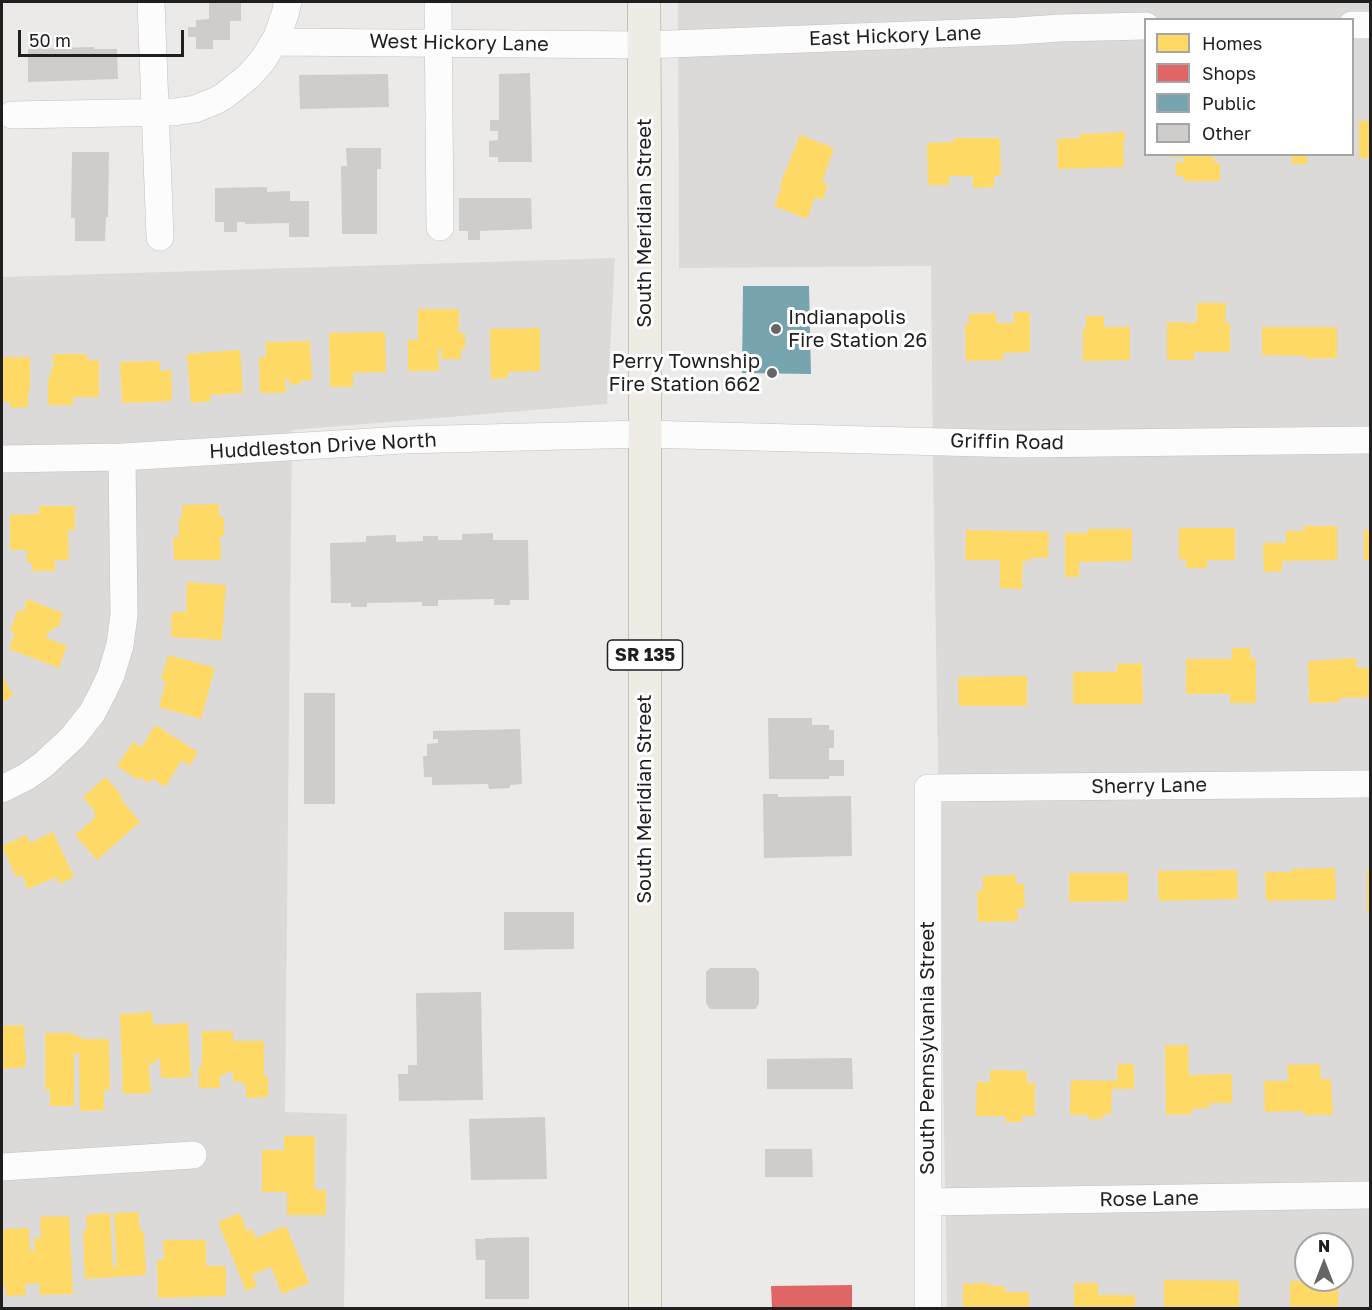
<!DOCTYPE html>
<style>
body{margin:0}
#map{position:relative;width:1372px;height:1310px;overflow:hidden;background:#eceae8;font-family:"Golos Text",sans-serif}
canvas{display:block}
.frame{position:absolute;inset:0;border:3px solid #1f1f1f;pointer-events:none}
.legend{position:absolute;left:1144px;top:18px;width:210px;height:138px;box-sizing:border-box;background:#fff;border:2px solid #a5a5a5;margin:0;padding:8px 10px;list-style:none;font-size:18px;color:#1f1f1f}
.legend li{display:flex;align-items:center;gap:12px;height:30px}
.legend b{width:30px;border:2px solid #a5a5a5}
.north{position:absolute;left:1294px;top:1232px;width:60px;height:60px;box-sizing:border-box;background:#fff;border:2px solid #a5a5a5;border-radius:50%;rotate:0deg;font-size:16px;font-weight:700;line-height:24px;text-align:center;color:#1f1f1f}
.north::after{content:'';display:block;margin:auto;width:21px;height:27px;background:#676665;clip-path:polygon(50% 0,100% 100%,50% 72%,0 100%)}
.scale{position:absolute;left:18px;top:30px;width:166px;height:27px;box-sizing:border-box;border:3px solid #1f1f1f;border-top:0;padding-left:8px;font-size:18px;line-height:21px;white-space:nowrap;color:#1f1f1f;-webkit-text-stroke:4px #fff;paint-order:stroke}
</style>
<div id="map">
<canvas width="1372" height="1310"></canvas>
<div class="frame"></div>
<ul class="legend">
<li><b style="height:16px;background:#ffd966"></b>Homes</li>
<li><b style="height:16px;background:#e06666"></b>Shops</li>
<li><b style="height:16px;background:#76a5af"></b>Public</li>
<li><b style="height:16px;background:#cfcdcb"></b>Other</li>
</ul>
<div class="north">N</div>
<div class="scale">50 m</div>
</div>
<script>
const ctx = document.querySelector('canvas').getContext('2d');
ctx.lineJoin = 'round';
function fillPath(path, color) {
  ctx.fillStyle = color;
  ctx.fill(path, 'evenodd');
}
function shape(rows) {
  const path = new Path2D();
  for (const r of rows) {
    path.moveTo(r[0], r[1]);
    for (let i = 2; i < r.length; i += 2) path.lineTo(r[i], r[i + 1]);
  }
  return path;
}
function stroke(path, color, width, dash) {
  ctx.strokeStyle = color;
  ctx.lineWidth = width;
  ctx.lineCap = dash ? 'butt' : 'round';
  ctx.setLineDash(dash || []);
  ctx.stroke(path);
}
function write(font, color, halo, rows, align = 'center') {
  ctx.font = font + ' "Golos Text",sans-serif';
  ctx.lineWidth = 6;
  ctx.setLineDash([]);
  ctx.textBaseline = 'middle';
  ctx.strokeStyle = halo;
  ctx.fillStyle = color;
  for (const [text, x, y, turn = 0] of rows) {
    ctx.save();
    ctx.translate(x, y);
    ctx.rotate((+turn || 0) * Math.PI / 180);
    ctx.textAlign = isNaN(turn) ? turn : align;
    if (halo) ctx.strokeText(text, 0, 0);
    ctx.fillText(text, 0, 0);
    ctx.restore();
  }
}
fillPath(shape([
 [678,2,1370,2,1370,1308,947,1308,933,467,931,266,679,268],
 [1146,20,1352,20,1352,154,1146,154],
 [1306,1244,1342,1244,1342,1280,1306,1280],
 [615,258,607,404,292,430,285,1112,347,1114,344,1308,2,1308,2,277]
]), '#dcdad9');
fillPath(shape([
 [1359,121,1370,121,1370,158,1359,158],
 [1125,132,1125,141,1123,141,1124,167,1058,169,1057,139,1080,138,1080,134],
 [800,135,834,148,822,182,828,184,823,200,815,197,807,219,774,206,782,186,780,185],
 [954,138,1000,138,1001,176,994,176,994,187,973,188,973,176,949,176,949,185,928,185,927,143,954,142],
 [1171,154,1212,154,1212,158,1215,158,1214,163,1220,163,1220,181,1184,181,1184,176,1176,176,1176,162,1184,162,1184,157,1171,157],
 [1292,154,1307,154,1307,164,1292,164],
 [1197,303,1226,303,1225,323,1230,323,1230,352,1194,352,1194,360,1167,360,1167,322,1197,323],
 [418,309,459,309,459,334,465,333,465,349,461,349,461,359,441,359,441,349,438,349,439,371,408,371,408,340,418,340],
 [1014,312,1030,312,1030,352,1003,353,1003,360,966,361,965,324,969,324,969,314,996,313,996,323,1014,323],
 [1086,316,1104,316,1104,327,1130,327,1130,360,1083,361,1083,328,1086,328],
 [1262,327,1337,327,1337,358,1306,359,1306,356,1262,355],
 [540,328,540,371,508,372,508,378,491,379,490,329],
 [385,332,386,372,353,373,353,387,330,387,329,333],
 [310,341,312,380,300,381,300,384,290,385,289,379,285,379,286,393,260,393,259,357,266,357,266,342],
 [240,350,243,393,210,395,211,401,191,403,187,354],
 [53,354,87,354,87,360,99,360,99,397,73,397,73,405,48,405,48,379,50,379,50,370,53,370],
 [2,357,30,357,30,391,28,391,28,407,10,408,10,402,2,402],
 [160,361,160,371,171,370,172,401,122,403,120,362],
 [219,504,219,517,224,517,224,536,220,536,221,560,174,560,173,537,179,537,179,518,182,518,182,505],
 [39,506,75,506,75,530,68,530,69,560,55,560,55,571,32,571,32,563,27,563,27,550,10,550,10,515,39,514],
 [1304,526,1337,526,1337,560,1282,561,1282,571,1264,572,1263,543,1286,543,1286,531,1304,531],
 [1179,528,1235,528,1235,560,1207,560,1207,568,1186,568,1186,559,1179,559],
 [1088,529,1132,529,1132,561,1079,562,1079,577,1065,577,1065,533,1088,533],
 [966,530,1049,532,1048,558,1030,558,1030,561,1023,561,1022,589,1000,588,1000,560,965,560],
 [1364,530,1370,530,1370,560,1364,560],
 [187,582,226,585,222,640,171,637,172,612,186,612],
 [27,599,63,613,58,628,54,627,52,631,49,631,46,638,67,646,59,668,9,649,15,633,10,631,18,610,23,612],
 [1232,648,1250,648,1250,658,1256,658,1256,703,1230,703,1230,694,1186,694,1186,659,1232,659],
 [168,655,215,668,201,719,159,707,166,681,161,680],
 [1356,658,1357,668,1370,668,1370,697,1339,698,1340,702,1309,703,1308,661],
 [1142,663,1143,704,1073,704,1073,672,1117,672,1117,664],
 [2,674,13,696,2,702],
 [1027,676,1027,706,959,706,958,677],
 [155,725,198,752,190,766,182,760,165,787,152,778,149,783,140,777,138,780,117,766,133,742,142,747],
 [106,777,122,796,120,798,140,822,97,860,75,835,95,818,93,815,96,813,83,797],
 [53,832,74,877,59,884,56,877,28,889,22,875,16,877,2,846,26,835,30,843],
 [1335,868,1336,900,1266,901,1265,872,1292,872,1292,869],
 [1237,870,1238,899,1159,901,1158,871],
 [1367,870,1370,870,1370,913,1367,913],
 [1069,873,1128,873,1128,901,1069,902],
 [1016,875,1016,884,1024,884,1025,908,1017,908,1018,921,978,922,977,891,983,891,983,876],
 [152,1012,153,1025,188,1023,191,1077,161,1078,160,1058,156,1059,157,1063,149,1063,151,1093,123,1094,120,1014],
 [24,1025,26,1067,2,1069,2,1026],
 [202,1031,233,1031,233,1041,264,1041,264,1076,268,1076,268,1097,246,1098,246,1085,242,1085,242,1081,233,1082,233,1072,226,1072,226,1075,220,1075,220,1088,199,1088,199,1066,202,1066],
 [45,1033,74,1033,74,1036,81,1036,81,1039,109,1039,110,1090,104,1090,104,1110,80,1111,79,1053,74,1053,74,1106,50,1106,50,1090,45,1090],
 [1165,1045,1188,1045,1189,1075,1232,1074,1232,1103,1209,1103,1209,1108,1192,1109,1192,1114,1166,1115],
 [1118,1064,1134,1064,1134,1089,1112,1089,1111,1114,1103,1114,1103,1119,1088,1119,1088,1115,1070,1115,1071,1080,1117,1081],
 [1320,1064,1321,1079,1331,1079,1333,1115,1304,1115,1304,1111,1265,1112,1264,1081,1288,1081,1287,1065],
 [990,1070,1027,1071,1027,1083,1035,1083,1035,1116,1022,1116,1022,1122,1005,1122,1006,1116,976,1116,977,1082,990,1082],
 [284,1136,315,1136,315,1190,326,1190,326,1215,287,1215,287,1192,262,1192,262,1150,284,1150],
 [138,1212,140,1231,144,1231,146,1275,85,1279,83,1230,87,1230,86,1215,110,1213,113,1267,117,1267,114,1213],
 [240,1213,247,1231,252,1229,256,1238,286,1226,309,1283,282,1294,271,1267,252,1275,257,1286,246,1291,218,1222],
 [69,1216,73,1294,40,1295,39,1283,25,1284,26,1295,6,1296,5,1284,2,1284,2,1229,29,1228,30,1251,35,1251,34,1238,41,1238,40,1217],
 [163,1240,206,1240,206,1266,226,1266,226,1296,158,1298,157,1260,164,1260],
 [1164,1280,1239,1281,1239,1308,1164,1308],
 [1290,1281,1338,1281,1338,1308,1290,1308],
 [989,1283,989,1286,1005,1286,1005,1292,1029,1292,1029,1308,963,1308,963,1284],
 [1074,1283,1098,1283,1098,1295,1135,1295,1135,1308,1074,1308]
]), '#ffd966');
fillPath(shape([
 [852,1285,852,1308,772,1308,771,1286]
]), '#e06666');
fillPath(shape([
 [743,286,809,286,811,374,742,373]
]), '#76a5af');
fillPath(shape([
 [209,2,241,2,241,21,230,21,230,40,213,40,213,49,196,49,196,37,188,37,188,27,196,27,196,20,209,19],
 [94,47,94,49,117,49,118,79,28,82,28,49],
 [530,73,532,162,498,162,498,157,489,157,489,141,498,140,498,131,490,131,490,120,499,120,499,74],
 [388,74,389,107,300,109,299,75],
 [346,148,381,148,381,169,377,169,377,234,342,234,341,166,347,166],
 [72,152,109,152,108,217,106,217,105,241,75,241,75,218,71,218],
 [267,187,267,192,290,191,290,201,309,201,309,237,289,237,289,223,245,224,245,222,237,222,237,232,224,232,224,222,215,222,215,188],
 [459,198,531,198,532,229,480,231,480,240,468,240,468,231,459,231],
 [493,533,493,540,528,540,529,600,510,600,510,605,494,605,494,599,438,600,438,606,422,606,422,602,367,603,367,607,351,607,351,603,331,603,330,543,366,542,366,536,396,535,396,542,423,541,423,536,438,536,438,540,462,540,462,534],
 [304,693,335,693,335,804,304,804],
 [768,718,812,718,812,725,829,725,829,730,834,730,834,748,829,748,829,760,844,760,844,776,829,776,829,779,769,779],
 [520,729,522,784,510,785,510,788,489,789,488,784,432,785,432,777,424,777,423,756,427,756,427,744,438,743,438,739,433,739,433,731],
 [763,794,778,794,778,797,851,796,852,856,764,858],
 [504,912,574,912,574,949,504,950],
 [710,968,755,968,759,972,759,1004,755,1009,710,1009,706,1003,706,972],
 [481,992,483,1100,399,1101,398,1074,408,1074,408,1065,417,1065,416,993],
 [852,1058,853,1089,767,1089,767,1059],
 [545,1117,547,1179,471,1180,469,1119],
 [765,1149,812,1149,813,1177,765,1177],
 [529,1237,529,1299,485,1299,485,1260,476,1260,475,1239,485,1239,485,1238]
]), '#cfcdcb');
const minor = shape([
 [151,2,160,237],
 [438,2,440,227],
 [1352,25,1370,25],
 [275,42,644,45,1017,31,1060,28,1146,26],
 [12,115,174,112,195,109,215,101,224,96,249,76,263,60,277,37,285,14,288,2],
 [2,459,122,457,404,440,644,434,1020,444,1370,440],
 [2,789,26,777,43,765,73,737,92,713,102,694,111,675,120,645,124,615,122,457],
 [2,1167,193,1155],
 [928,1202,1370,1195],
 [928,1308,928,788,1370,784]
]);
const major = shape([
 [644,2,645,268,645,1308]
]);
stroke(minor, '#c2c1c0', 28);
stroke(major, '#a19887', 34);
stroke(minor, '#fcfcfc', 27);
stroke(major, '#efebe5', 33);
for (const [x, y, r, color] of [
 [776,329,6,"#676665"],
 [772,373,6,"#676665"]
]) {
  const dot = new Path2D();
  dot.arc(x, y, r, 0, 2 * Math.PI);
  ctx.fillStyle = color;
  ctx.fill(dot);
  stroke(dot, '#fff', 2);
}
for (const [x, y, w] of [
 [645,655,75]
]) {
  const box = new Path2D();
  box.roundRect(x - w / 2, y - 15, w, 30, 4.5);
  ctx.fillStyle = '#fff';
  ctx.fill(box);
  stroke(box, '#1f1f1f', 1.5);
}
write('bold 18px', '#1f1f1f', null, [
 ["SR 135",645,655]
]);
write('20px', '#1f1f1f', '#fff', [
 ["East Hickory Lane",895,36,-2],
 ["West Hickory Lane",459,43,1],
 ["South Meridian Street",645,223,-90],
 ["Griffin Road",1007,442,1],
 ["Huddleston Drive North",323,446,-3],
 ["Sherry Lane",1149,786,-1],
 ["South Meridian Street",645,799,-90],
 ["South Pennsylvania Street",928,1048,-90],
 ["Rose Lane",1149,1199,-1]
]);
write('20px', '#1f1f1f', '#fff', [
 ["Indianapolis",788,318],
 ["Fire Station 26",788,341],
 ["Perry Township",760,362,"right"],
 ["Fire Station 662",760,385,"right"]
], 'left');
</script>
